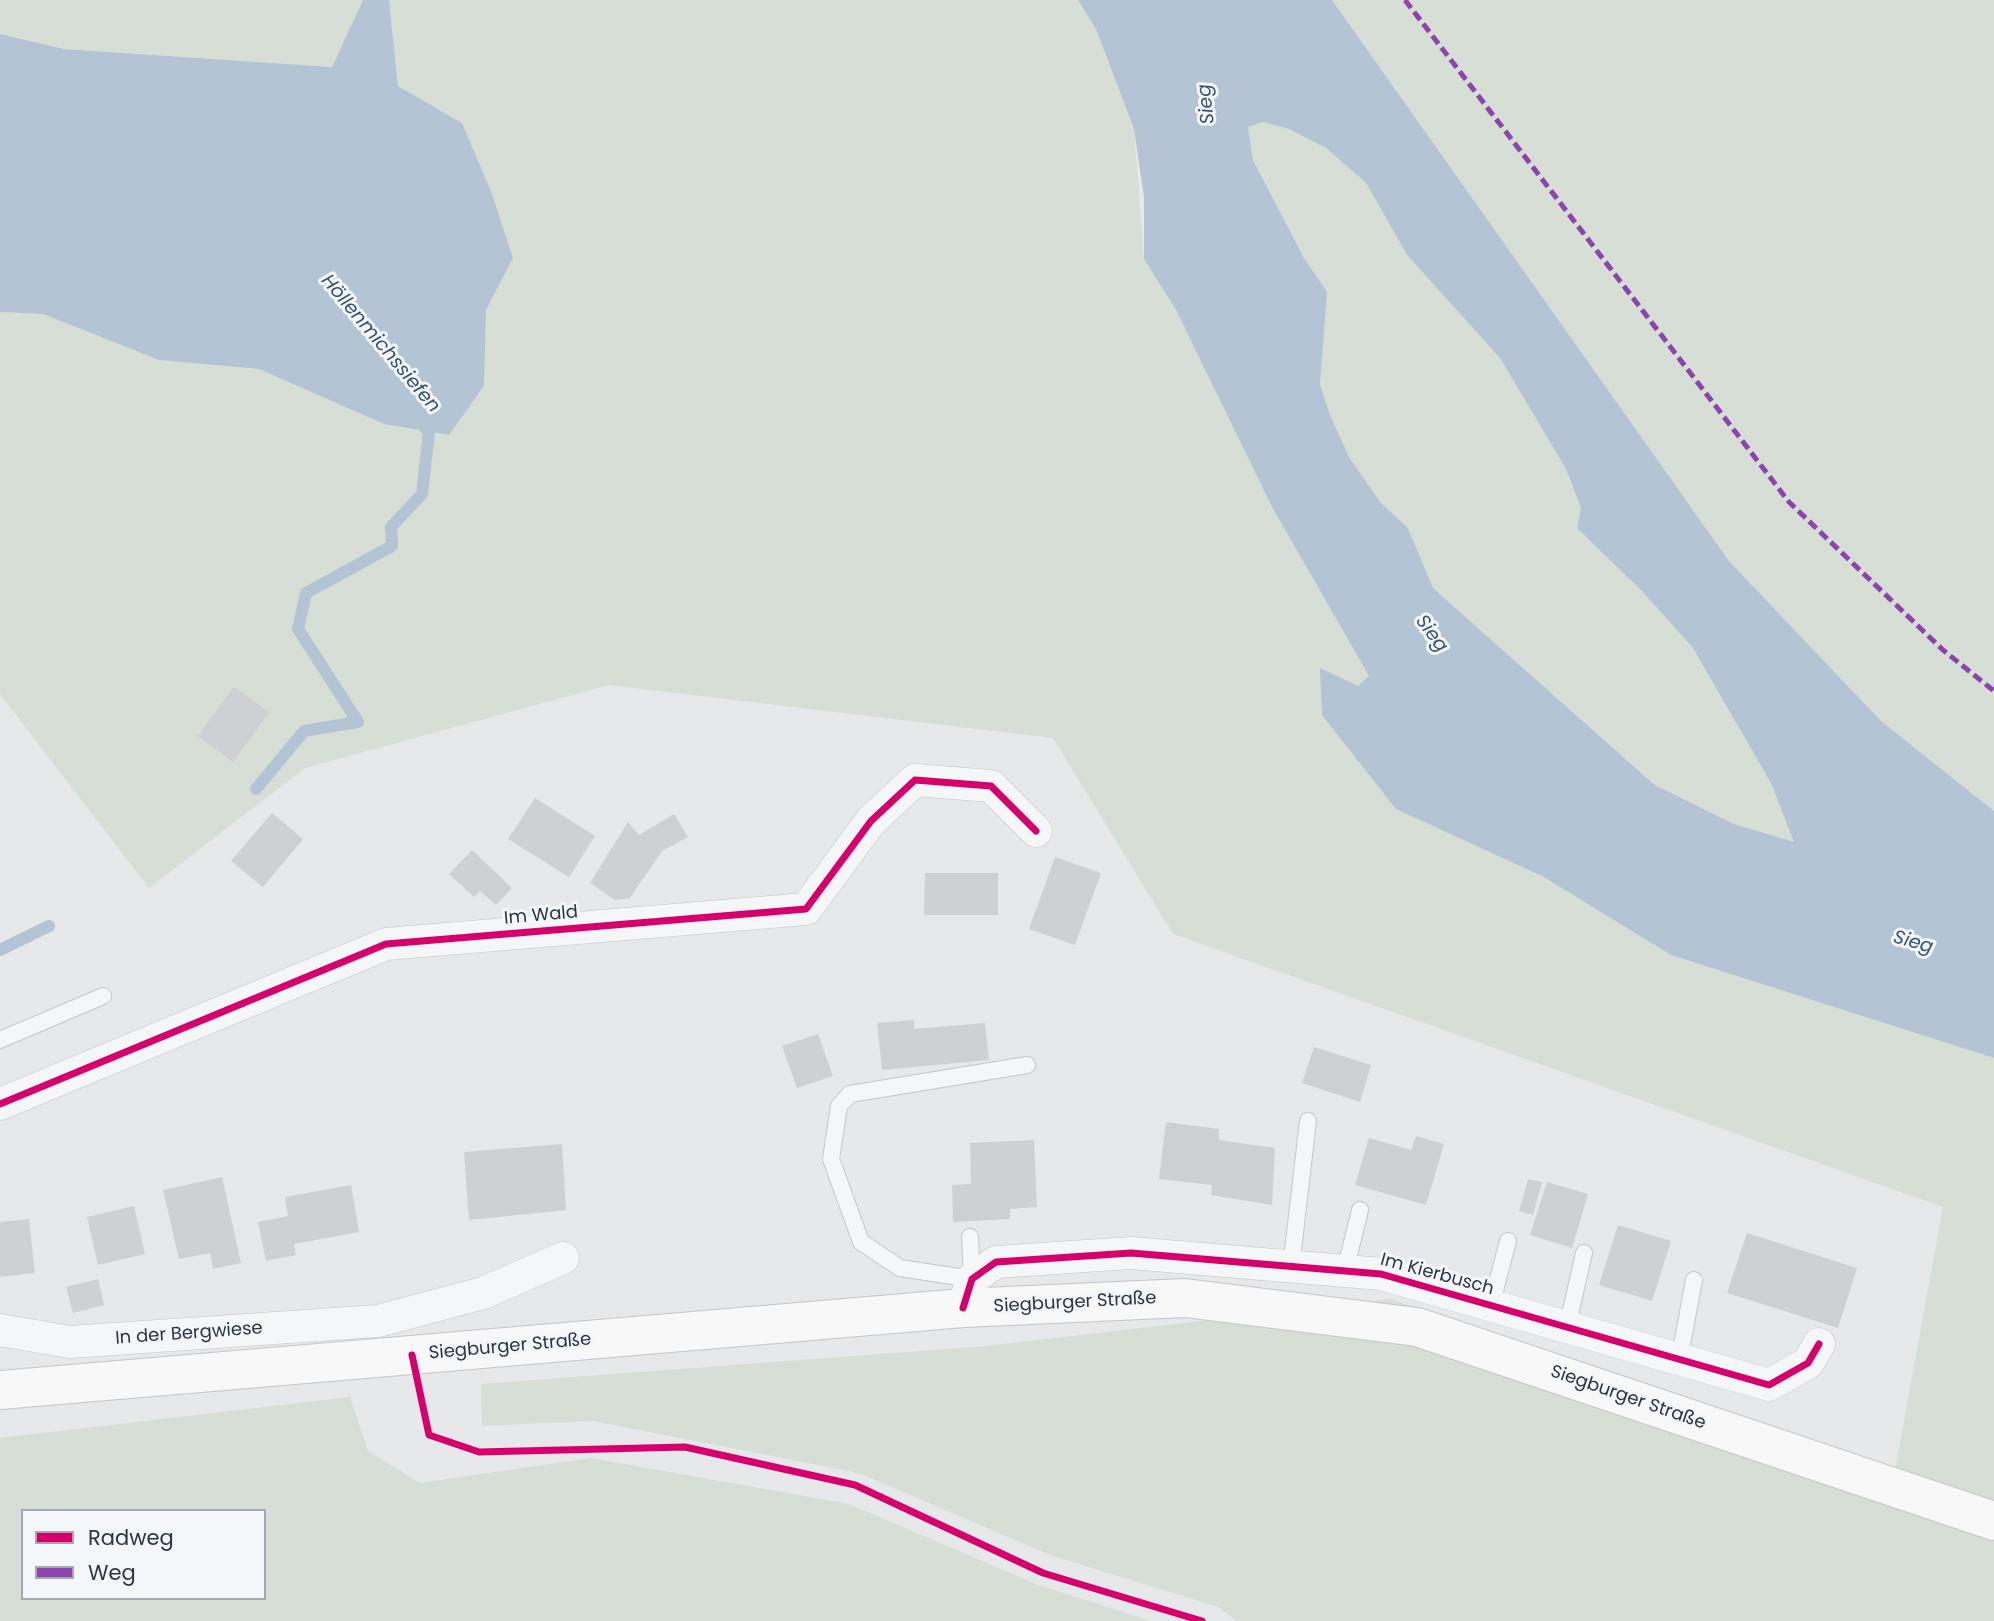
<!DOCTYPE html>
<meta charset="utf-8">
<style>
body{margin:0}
#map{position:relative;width:1994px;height:1621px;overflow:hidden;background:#e6e8ea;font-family:Poppins,sans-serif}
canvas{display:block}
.legend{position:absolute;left:21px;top:1509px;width:245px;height:91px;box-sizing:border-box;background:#f4f6f9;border:2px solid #a4a8b1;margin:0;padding:9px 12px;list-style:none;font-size:21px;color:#2b3445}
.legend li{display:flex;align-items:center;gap:14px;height:35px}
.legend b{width:35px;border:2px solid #a4a8b1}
</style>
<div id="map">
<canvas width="1994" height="1621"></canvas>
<ul class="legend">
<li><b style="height:9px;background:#d6006c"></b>Radweg</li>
<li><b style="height:9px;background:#8e44ad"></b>Weg</li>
</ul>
</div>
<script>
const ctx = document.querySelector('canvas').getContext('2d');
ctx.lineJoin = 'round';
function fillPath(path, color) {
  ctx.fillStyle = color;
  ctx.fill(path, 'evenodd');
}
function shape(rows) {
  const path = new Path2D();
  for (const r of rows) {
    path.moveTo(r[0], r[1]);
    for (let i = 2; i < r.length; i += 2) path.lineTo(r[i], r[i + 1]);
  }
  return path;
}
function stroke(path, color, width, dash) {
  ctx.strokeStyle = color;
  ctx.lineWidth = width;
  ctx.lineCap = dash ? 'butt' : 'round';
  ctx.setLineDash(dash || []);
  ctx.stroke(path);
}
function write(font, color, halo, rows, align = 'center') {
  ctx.font = font + ' Poppins,sans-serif';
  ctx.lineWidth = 6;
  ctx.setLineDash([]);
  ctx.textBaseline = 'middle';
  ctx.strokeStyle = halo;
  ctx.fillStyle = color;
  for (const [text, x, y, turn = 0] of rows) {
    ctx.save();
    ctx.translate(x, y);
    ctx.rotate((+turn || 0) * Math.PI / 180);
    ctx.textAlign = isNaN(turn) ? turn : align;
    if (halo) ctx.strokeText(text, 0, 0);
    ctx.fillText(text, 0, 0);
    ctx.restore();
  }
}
fillPath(shape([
 [0,0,363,0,332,67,64,49,0,34],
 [389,0,1078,0,1096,29,1134,129,1144,259,1176,310,1272,507,1369,676,1358,687,1542,876,1671,955,1994,1058,1994,1516,1894,1476,1943,1207,1173,934,1053,738,609,685,305,768,149,888,0,694,0,312,43,314,159,360,259,369,384,424,448,435,484,387,486,310,513,258,491,191,462,123,398,86],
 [1332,0,1994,0,1994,811,1881,721,1729,561],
 [1263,122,1289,129,1326,148,1366,183,1407,255,1500,358,1566,469,1581,508,1640,589,1690,645,1771,783,1795,843,1734,824,1656,785,1433,588,1408,528,1380,503,1349,457,1330,415,1320,384,1326,292,1304,258,1253,160,1248,127],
 [1391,1299,1994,1526,1994,1621,1237,1621,1218,1607,1050,1555,859,1473,593,1421,482,1426,481,1384,986,1346],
 [350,1397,368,1451,420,1483,591,1458,849,1504,1036,1584,1151,1621,0,1621,0,1438],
 [23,1511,264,1511,264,1598,23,1598]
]), '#d6ded6');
fillPath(shape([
 [363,0,389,0,398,86,462,123,491,191,513,258,486,310,484,386,449,435,384,424,259,369,159,360,43,314,0,312,0,34,64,49,332,67],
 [1078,0,1332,0,1729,561,1881,721,1994,811,1994,1058,1671,955,1542,876,1396,809,1322,715,1320,668,1358,686,1369,676,1272,507,1176,310,1144,259,1144,197,1134,129,1096,29],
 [1263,122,1289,129,1326,148,1366,183,1407,255,1500,358,1566,469,1581,508,1577,528,1640,589,1692,647,1771,783,1794,842,1734,824,1655,785,1433,588,1408,528,1380,502,1349,457,1330,415,1320,384,1327,292,1304,258,1253,160,1248,127]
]), '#b4c4d5');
stroke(shape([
 [256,789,304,731,358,722,298,629,306,593,392,546,391,527,422,494,429,432,418,420],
 [0,950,49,926]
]), '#b4c4d5', 12);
fillPath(shape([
 [234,687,269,712,233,762,198,736],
 [535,798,595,836,569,877,508,839],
 [272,813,303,839,263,887,231,861],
 [674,814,688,837,662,851,630,898,615,900,590,883,628,822,639,835],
 [472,850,512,888,496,905,480,891,474,897,449,874],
 [1055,857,1101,873,1075,945,1029,929],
 [925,873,998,873,998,915,924,915],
 [914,1020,914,1029,985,1023,989,1060,882,1070,877,1023],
 [818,1034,833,1076,797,1088,782,1046],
 [1314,1047,1371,1065,1360,1102,1302,1083],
 [1166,1122,1219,1129,1219,1140,1275,1148,1272,1205,1211,1195,1212,1185,1159,1179],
 [1416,1136,1444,1144,1426,1205,1355,1185,1369,1138,1411,1150],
 [1034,1140,1037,1207,1010,1209,1010,1219,953,1222,952,1185,971,1184,970,1143],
 [562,1144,566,1210,469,1220,464,1152],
 [222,1177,241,1263,213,1269,210,1253,179,1259,163,1190],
 [1528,1179,1542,1182,1533,1215,1519,1211],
 [1547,1182,1588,1194,1572,1248,1530,1235],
 [351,1185,359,1232,294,1244,296,1255,266,1261,258,1222,288,1216,285,1197],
 [134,1206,145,1254,98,1265,87,1217],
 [29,1219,35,1273,0,1277,0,1222],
 [1618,1225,1671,1241,1652,1301,1599,1285],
 [1747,1233,1857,1268,1838,1328,1727,1293],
 [98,1279,104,1305,73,1313,66,1287]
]), '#ced0d3');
const lane = shape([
 [0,1040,103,996],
 [970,1237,972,1279,900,1268,861,1242,831,1159,839,1106,850,1094,1027,1065],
 [1291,1267,1308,1121],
 [1345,1271,1360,1210],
 [1491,1306,1508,1241],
 [1567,1328,1584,1253],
 [1679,1361,1694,1280]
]);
const street = shape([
 [0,1104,386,944,806,909,871,821,915,780,991,786,1036,831],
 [963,1308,972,1279,996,1262,1131,1253,1381,1274,1769,1385,1808,1363,1819,1344],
 [0,1330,70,1342,378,1321,483,1293,563,1258]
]);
const secondary = shape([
 [0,1390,963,1308,1185,1298,1417,1327,1994,1521]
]);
stroke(lane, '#c4c6c8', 18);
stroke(street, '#c4c6c8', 33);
stroke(secondary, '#c4c6c8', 40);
stroke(lane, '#f5f6f7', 16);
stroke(street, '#f5f6f7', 32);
stroke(secondary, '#f8f8f8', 38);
stroke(shape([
 [1405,0,1789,502,1943,650,1994,691]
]), '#8e44ad', 5, [10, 5]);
stroke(shape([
 [0,1104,386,944,806,909,871,821,915,780,991,786,1036,831],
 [963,1308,972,1279,996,1262,1131,1253,1381,1274,1769,1385,1808,1363,1819,1344],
 [412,1355,429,1435,479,1452,685,1447,855,1485,1043,1573,1202,1621]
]), '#d6006c', 7);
write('18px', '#2b3445', '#f4f6f9', [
 ["Im Wald",541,916,-5],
 ["Im Kierbusch",1437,1275,15],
 ["Siegburger Straße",1075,1303,-3],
 ["In der Bergwiese",189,1334,-4],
 ["Siegburger Straße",510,1347,-5],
 ["Siegburger Straße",1628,1398,19]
]);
write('italic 19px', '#34527a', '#f4f6f9', [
 ["Sieg",1207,104,-96],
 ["Höllenmichssiefen",380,344,50],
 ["Sieg",1431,634,54],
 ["Sieg",1913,943,16]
]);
</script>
